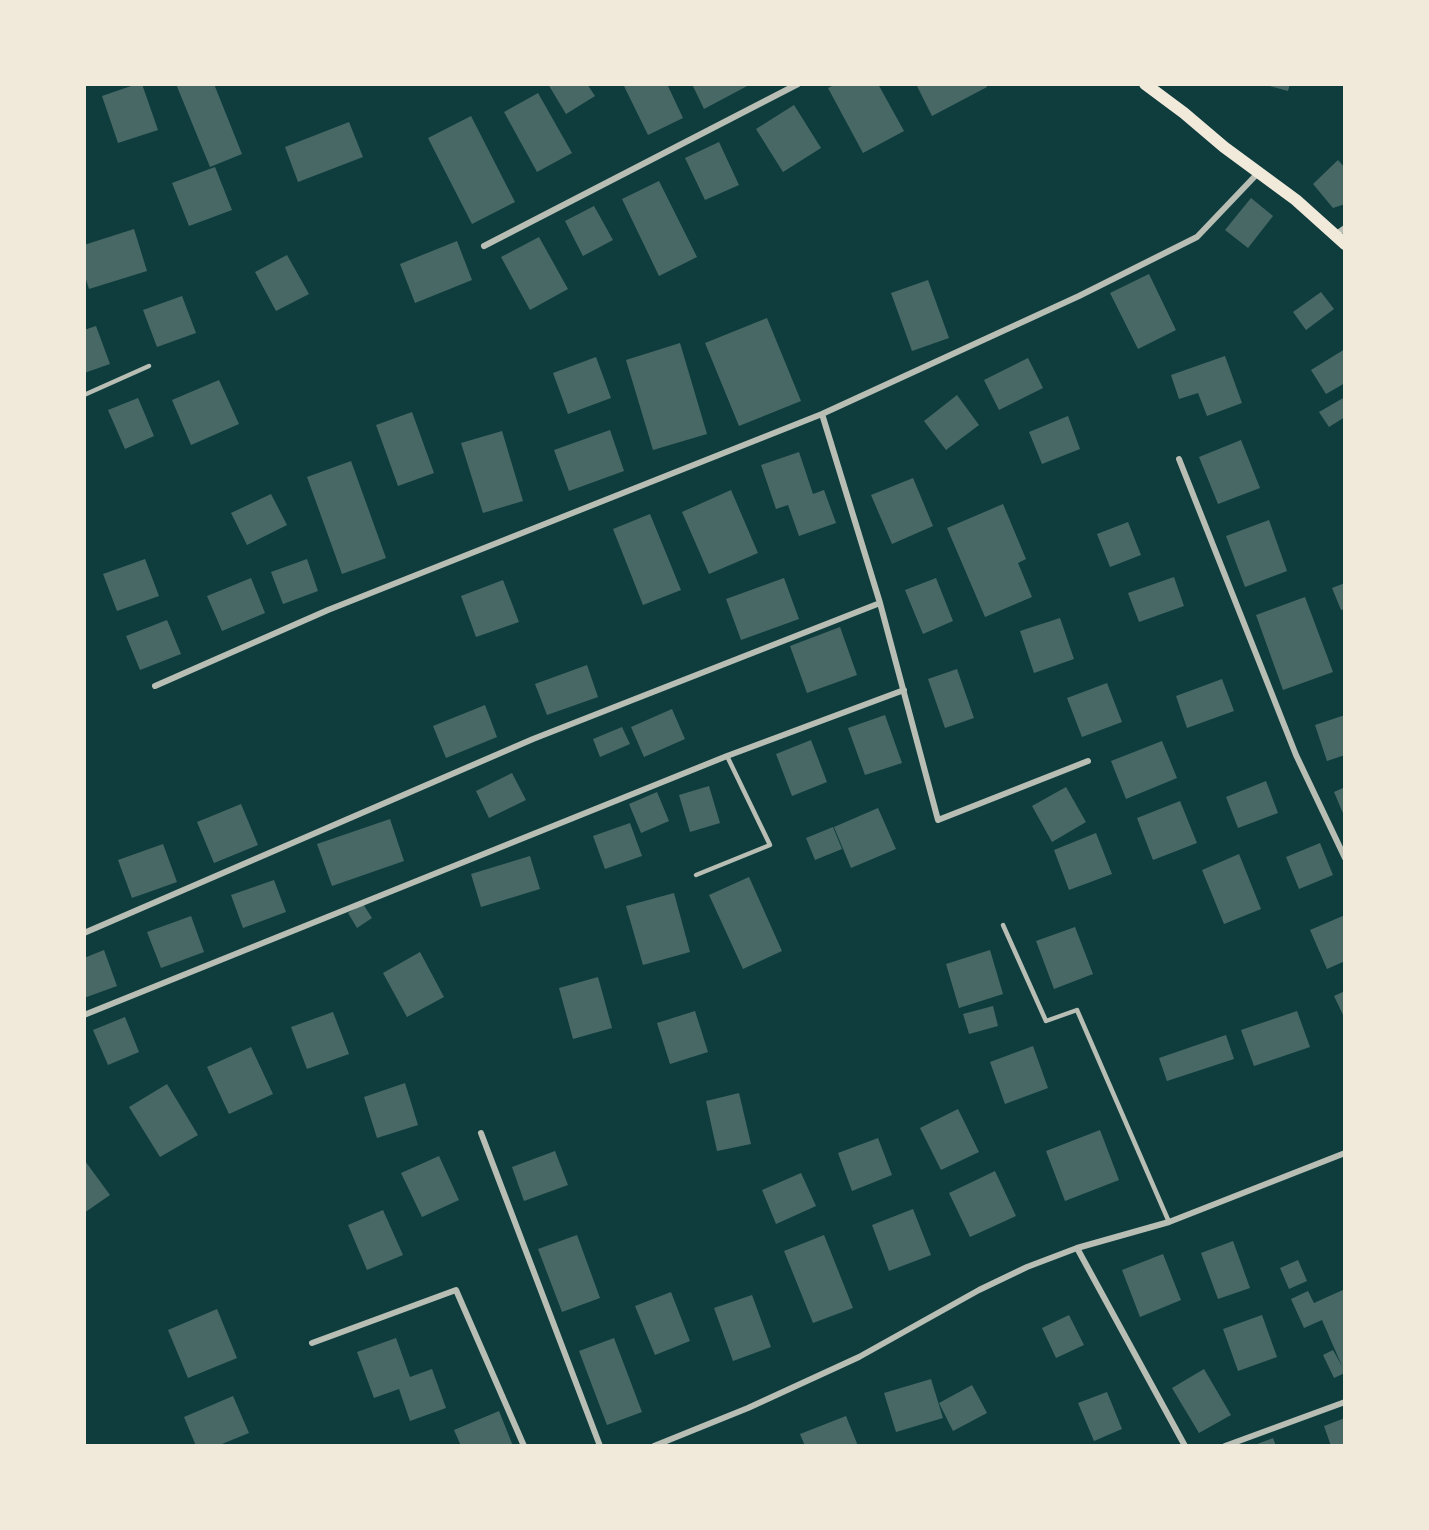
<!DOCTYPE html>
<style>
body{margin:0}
#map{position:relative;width:1429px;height:1530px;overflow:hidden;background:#0f3d3e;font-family:Poppins,sans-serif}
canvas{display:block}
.frame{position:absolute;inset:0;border:86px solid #f1e9da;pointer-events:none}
</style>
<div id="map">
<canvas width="1429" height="1530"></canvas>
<div class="frame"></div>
</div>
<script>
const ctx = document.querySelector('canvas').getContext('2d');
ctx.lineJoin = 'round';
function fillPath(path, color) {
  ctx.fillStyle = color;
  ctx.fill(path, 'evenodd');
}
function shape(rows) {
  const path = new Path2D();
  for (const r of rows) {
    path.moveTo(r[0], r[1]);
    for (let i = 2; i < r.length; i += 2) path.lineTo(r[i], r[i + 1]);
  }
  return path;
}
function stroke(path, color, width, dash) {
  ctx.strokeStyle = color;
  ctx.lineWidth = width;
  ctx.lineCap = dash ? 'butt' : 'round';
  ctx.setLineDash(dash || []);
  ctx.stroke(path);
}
fillPath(shape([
 [137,84,142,84,158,130,118,143,102,96],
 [176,84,214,84,242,154,210,167],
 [548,84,587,84,595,96,566,114],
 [623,84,667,84,683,118,648,135],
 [692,84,751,84,704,109],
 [836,84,878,84,904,131,863,153,828,88],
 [916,84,986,84,987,87,932,116],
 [1262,84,1290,84,1288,91],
 [538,93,572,153,537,172,504,112],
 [794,105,821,148,783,172,756,129],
 [471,116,515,202,472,224,428,138],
 [349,122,363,157,298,182,285,147],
 [719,142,739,185,705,200,685,158],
 [1338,160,1345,168,1345,204,1333,208,1313,184],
 [215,167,232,210,189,226,172,183],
 [659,181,697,257,659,276,622,199],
 [1251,198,1273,216,1248,248,1225,230],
 [594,206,613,240,583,256,565,221],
 [134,229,147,271,89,289,84,273,84,245],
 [539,237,568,289,530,310,501,257],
 [457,241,472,280,415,303,400,264],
 [287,255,309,294,276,311,255,272],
 [1149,274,1176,330,1138,349,1110,293],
 [928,280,949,338,912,351,891,293],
 [1321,292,1334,309,1306,330,1293,312],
 [182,296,196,333,157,347,143,310],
 [767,318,801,401,739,426,705,343],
 [96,326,110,364,84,373,84,330],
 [680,343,707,434,653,450,626,360],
 [1345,349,1345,383,1326,394,1311,370],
 [1225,356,1242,403,1207,416,1198,393,1179,399,1171,375],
 [596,357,611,398,568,414,553,373],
 [1028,358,1043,388,999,410,984,380],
 [219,380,239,424,191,445,172,400],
 [957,395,979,425,946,450,924,421],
 [1345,397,1345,417,1329,427,1319,412],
 [138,398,154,436,125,449,108,410],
 [412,412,434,473,398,486,376,425],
 [1068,416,1080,449,1042,464,1029,432],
 [610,430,624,471,569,491,554,450],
 [502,431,523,501,483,513,461,443],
 [1241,440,1260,488,1218,504,1199,457],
 [799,452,813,494,824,490,836,523,799,536,788,505,776,509,761,465],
 [351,461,386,558,342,574,307,477],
 [913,478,933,526,892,544,871,495],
 [731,490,758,553,709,574,682,512],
 [271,494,287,525,247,545,231,513],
 [1003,504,1026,559,1018,563,1032,597,985,617,947,528],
 [650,514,681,590,643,605,613,529],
 [1269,520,1287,571,1245,587,1226,536],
 [1128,522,1141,555,1110,567,1097,534],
 [145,559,159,596,117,611,103,574],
 [307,559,318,591,283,604,271,572],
 [1174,577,1184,606,1139,622,1128,593],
 [251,578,265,613,222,631,207,596],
 [784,578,799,619,741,640,726,599],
 [936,578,953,621,923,634,905,590],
 [503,580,519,622,476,637,461,596],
 [1345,583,1345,609,1341,610,1332,588],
 [1305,597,1333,672,1283,690,1256,615],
 [1060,618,1074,659,1034,673,1020,631],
 [167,620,181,654,140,670,126,636],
 [840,627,857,675,807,693,790,646],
 [587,665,598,697,547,715,535,684],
 [957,669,974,718,945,728,928,679],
 [1222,679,1234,711,1187,728,1176,696],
 [1107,683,1122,722,1082,737,1067,698],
 [485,705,497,737,446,758,433,726],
 [672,709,685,739,644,757,631,727],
 [885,715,902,763,865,775,848,728],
 [1345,715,1345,755,1327,761,1315,725],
 [622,727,630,744,600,757,593,739],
 [811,740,827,782,792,796,776,754],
 [1162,741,1177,778,1126,799,1111,761],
 [512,773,526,800,489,818,476,791],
 [1266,781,1278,813,1238,828,1226,797],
 [709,786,720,823,690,832,679,795],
 [1066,787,1086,822,1052,842,1032,806],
 [1345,787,1345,818,1334,792],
 [657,792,669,821,641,833,629,804],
 [1180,801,1197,843,1153,860,1137,818],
 [241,804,258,845,214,863,197,822],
 [878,808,896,849,851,868,834,827],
 [390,819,404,861,332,886,317,844],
 [630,823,642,856,605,869,593,836],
 [833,827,842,849,815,860,806,838],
 [1096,833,1112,874,1069,890,1054,850],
 [1320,843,1333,875,1299,889,1286,857],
 [163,844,177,882,132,898,118,860],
 [1239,854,1261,909,1224,924,1202,870],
 [530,856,540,889,481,907,471,874],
 [749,877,782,951,743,969,709,895],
 [274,880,286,912,243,928,231,895],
 [674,893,690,952,643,965,626,906],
 [363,904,372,918,357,928,348,913],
 [1345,915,1345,961,1327,969,1310,930],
 [191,916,204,952,161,968,147,932],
 [1075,927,1093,974,1054,989,1036,941],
 [104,950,117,986,84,998,84,958],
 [990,950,1003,994,959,1008,946,964],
 [420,952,444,997,407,1017,383,973],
 [598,977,612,1028,573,1039,559,988],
 [1345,991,1345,1019,1334,996],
 [993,1006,998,1026,969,1034,963,1014],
 [695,1011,708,1052,670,1064,657,1023],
 [1297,1011,1310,1047,1254,1066,1241,1030],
 [333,1012,349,1054,307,1069,291,1027],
 [125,1017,139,1052,108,1065,93,1030],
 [1226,1035,1234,1059,1167,1081,1159,1058],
 [1033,1046,1048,1088,1005,1104,990,1062],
 [251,1047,273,1094,229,1114,207,1067],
 [405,1083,418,1125,377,1138,364,1097],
 [167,1084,198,1135,160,1157,129,1107],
 [739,1093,751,1144,717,1151,706,1101],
 [958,1109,979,1152,941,1170,920,1128],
 [1100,1130,1119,1180,1065,1201,1046,1151],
 [878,1138,892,1175,852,1191,838,1153],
 [555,1151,568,1185,524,1201,512,1167],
 [439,1156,459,1200,422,1217,401,1173],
 [85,1161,110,1195,84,1213,84,1162],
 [995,1171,1016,1216,970,1237,949,1193],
 [801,1173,816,1206,776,1224,762,1190],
 [913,1209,931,1255,889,1271,872,1225],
 [383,1210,403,1255,367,1270,348,1225],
 [577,1235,600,1298,562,1312,538,1249],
 [824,1235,853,1308,813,1323,784,1251],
 [1233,1241,1250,1288,1218,1299,1201,1253],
 [1163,1254,1181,1300,1140,1317,1122,1270],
 [1298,1260,1307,1281,1289,1289,1280,1268],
 [1345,1289,1345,1373,1334,1378,1323,1355,1333,1350,1342,1366,1322,1320,1304,1328,1291,1299,1308,1291,1314,1303],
 [671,1292,690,1341,655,1355,635,1306],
 [752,1295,771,1347,733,1361,714,1308],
 [217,1309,237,1358,188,1378,168,1330],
 [1069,1315,1084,1345,1056,1358,1042,1328],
 [1262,1315,1277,1357,1238,1371,1223,1329],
 [396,1338,410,1377,432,1369,446,1408,410,1421,399,1389,374,1398,357,1352],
 [614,1338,642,1412,607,1425,579,1351],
 [1204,1369,1231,1415,1199,1433,1172,1388],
 [931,1379,943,1418,896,1432,884,1393],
 [972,1385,987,1413,953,1431,939,1403],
 [1107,1392,1122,1429,1094,1441,1078,1403],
 [233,1396,249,1433,217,1446,196,1446,184,1417],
 [499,1411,513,1446,461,1446,454,1430],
 [846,1416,858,1446,805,1446,800,1434],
 [1345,1418,1345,1446,1331,1446,1324,1426],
 [1273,1438,1276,1446,1252,1446]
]), '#486865');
stroke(shape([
 [84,395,149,366],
 [696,875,770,845,727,756],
 [1003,925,1046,1021,1077,1010,1169,1222]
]), '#b8beb3', 4.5);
stroke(shape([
 [1335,235,1345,228],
 [484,246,798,84],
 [822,414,880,603,938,820,1088,761],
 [1179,459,1296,755,1345,858],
 [155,686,328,610,822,414,1079,296,1197,237,1258,173],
 [84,933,533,739,880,603],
 [84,1015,727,756,904,690],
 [481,1133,600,1446],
 [1077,1248,1185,1446],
 [312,1343,456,1290,524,1446],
 [654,1446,748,1408,859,1357,979,1290,1027,1267,1077,1248,1169,1222,1345,1153],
 [1225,1446,1345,1402]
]), '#b8beb3', 6);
stroke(shape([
 [1145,84,1184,113,1224,147,1296,200,1345,244]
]), '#f1e9da', 12);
</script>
